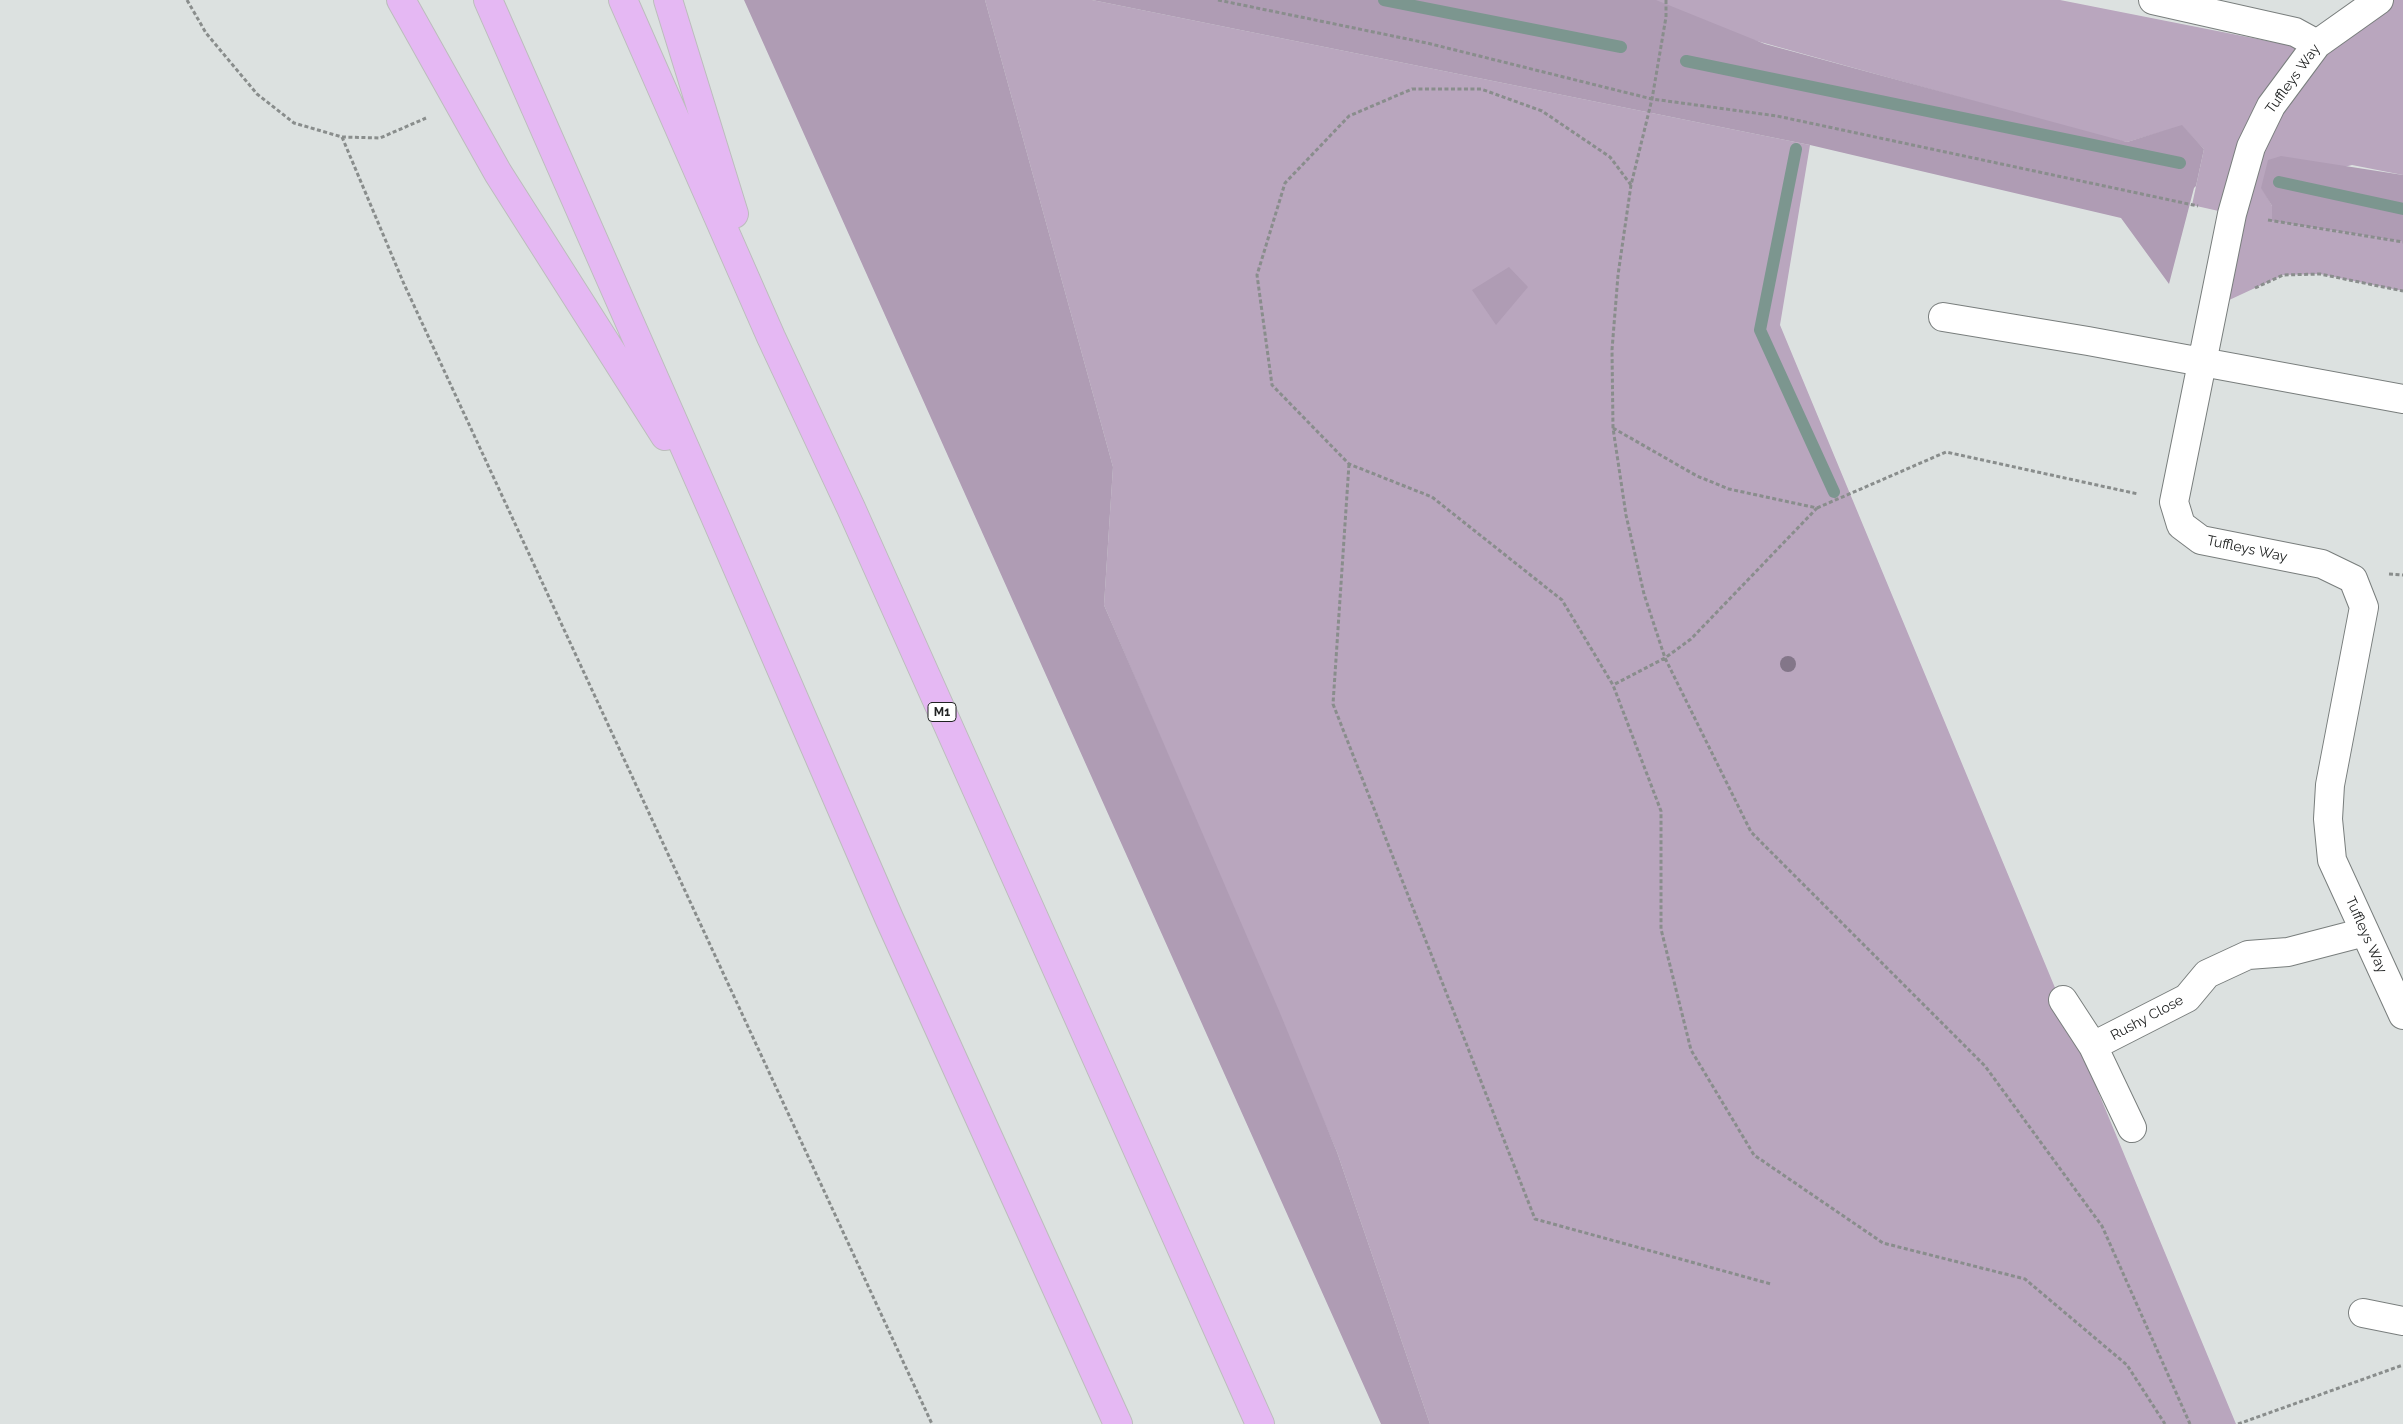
<!DOCTYPE html>
<style>
body{margin:0}
canvas{display:block;background:#dce1e0}
</style>
<canvas width="2403" height="1424"></canvas>
<script>
const ctx = document.querySelector('canvas').getContext('2d');
ctx.lineJoin = 'round';
function fillPath(path, color) {
  ctx.fillStyle = color;
  ctx.fill(path, 'evenodd');
}
function shape(rows) {
  const path = new Path2D();
  for (const r of rows) {
    path.moveTo(r[0], r[1]);
    for (let i = 2; i < r.length; i += 2) path.lineTo(r[i], r[i + 1]);
  }
  return path;
}
function stroke(path, color, width, dash) {
  ctx.strokeStyle = color;
  ctx.lineWidth = width;
  ctx.lineCap = dash ? 'butt' : 'round';
  ctx.setLineDash(dash || []);
  ctx.stroke(path);
}
function write(font, color, halo, rows, align = 'center') {
  ctx.font = font + ' Raleway,sans-serif';
  ctx.lineWidth = 4;
  ctx.setLineDash([]);
  ctx.textBaseline = 'middle';
  ctx.strokeStyle = halo;
  ctx.fillStyle = color;
  for (const [text, x, y, turn = 0] of rows) {
    ctx.save();
    ctx.translate(x, y);
    ctx.rotate((+turn || 0) * Math.PI / 180);
    ctx.textAlign = isNaN(turn) ? turn : align;
    if (halo) ctx.strokeText(text, 0, 0);
    ctx.fillText(text, 0, 0);
    ctx.restore();
  }
}
fillPath(shape([
 [985,0,1092,0,1810,145,1780,325,2236,1424,1430,1424,1337,1152,1104,605,1113,467],
 [1609,0,2060,0,2278,43,2317,44,2379,0,2403,0,2403,175,2352,165,2262,188,2272,206,2272,221,2403,242,2403,291,2320,274,2283,275,2212,308,2232,214,2192,205,2204,149,2182,126,2127,142,2110,139]
]), '#b9a6be');
fillPath(shape([
 [744,0,985,0,1113,467,1104,605,1280,1013,1337,1152,1430,1424,1381,1424],
 [1092,0,1656,0,1765,44,2127,142,2182,125,2204,149,2196,186,2194,188,2169,284,2121,218,1810,145],
 [2281,156,2403,175,2403,242,2272,221,2272,206,2261,188,2268,160],
 [1509,267,1528,287,1496,325,1472,290]
]), '#af9cb4');
stroke(shape([
 [1384,0,1621,47],
 [1686,61,2180,163],
 [1796,149,1760,330,1834,492],
 [2279,182,2403,209]
]), '#7c968f', 12);
const minor = shape([
 [2153,0,2295,32,2317,44],
 [2379,0,2317,44,2271,106,2251,147,2232,214,2174,502,2181,525,2201,540,2322,564,2353,579,2364,607,2330,785,2328,819,2332,860,2403,1015],
 [1943,317,2088,341,2403,399],
 [2063,1000,2093,1046,2132,1128],
 [2093,1046,2187,998,2207,974,2248,955,2288,952,2365,932],
 [2363,1313,2403,1321]
]);
const highway = shape([
 [401,0,498,173,665,436],
 [488,0,714,514,889,918,1118,1424],
 [623,0,771,337,851,508,1260,1424],
 [668,0,734,214]
]);
stroke(minor, '#797e7d', 30);
stroke(highway, '#bcbdbd', 30);
stroke(shape([
 [187,0,206,33,257,94,294,123,342,137,380,138,426,118],
 [1218,0,1427,43,1652,99,1777,116,2198,206],
 [1666,0,1666,17,1652,99,1631,185,1618,275,1612,350,1613,428,1626,515,1644,594,1665,658,1751,832,1985,1066,2102,1226,2190,1424],
 [342,137,404,284,932,1424],
 [1631,185,1610,157,1542,111,1481,89,1412,89,1349,116,1285,183,1257,275,1272,385,1349,464,1432,497,1562,600,1613,685,1661,811,1661,929,1691,1050,1754,1155,1883,1243,2025,1279,2127,1365,2165,1424],
 [2268,220,2403,242],
 [2255,288,2283,275,2320,274,2403,291],
 [1613,428,1697,476,1729,489,1817,508,1691,639,1665,658,1613,685],
 [1349,464,1333,704,1535,1219,1771,1284],
 [1817,508,1946,452,2138,494],
 [2389,574,2403,575],
 [2238,1424,2403,1365]
]), '#898d8c', 3, [4, 2.5]);
stroke(minor, '#fff', 28);
stroke(highway, '#e5b8f3', 28);
ctx.fillStyle = '#837689';
for (const [x, y] of [
 [1788,664]
]) {
  ctx.beginPath();
  ctx.arc(x, y, 8, 0, 2 * Math.PI);
  ctx.fill();
}
for (const [x, y, w] of [
 [942,712,28]
]) {
  const box = new Path2D();
  box.roundRect(x - w / 2, y - 9.5, w, 19, 4);
  ctx.fillStyle = '#fff';
  ctx.fill(box);
  stroke(box, '#202222', 1);
}
write('bold 12px', '#202222', null, [
 ["M1",942,712]
]);
write('14px', '#202222', '#fff', [
 ["Tuffleys Way",2293,79,-54],
 ["Tuffleys Way",2247,549,12],
 ["Tuffleys Way",2366,935,66],
 ["Rushy Close",2147,1018,-28]
]);
</script>
